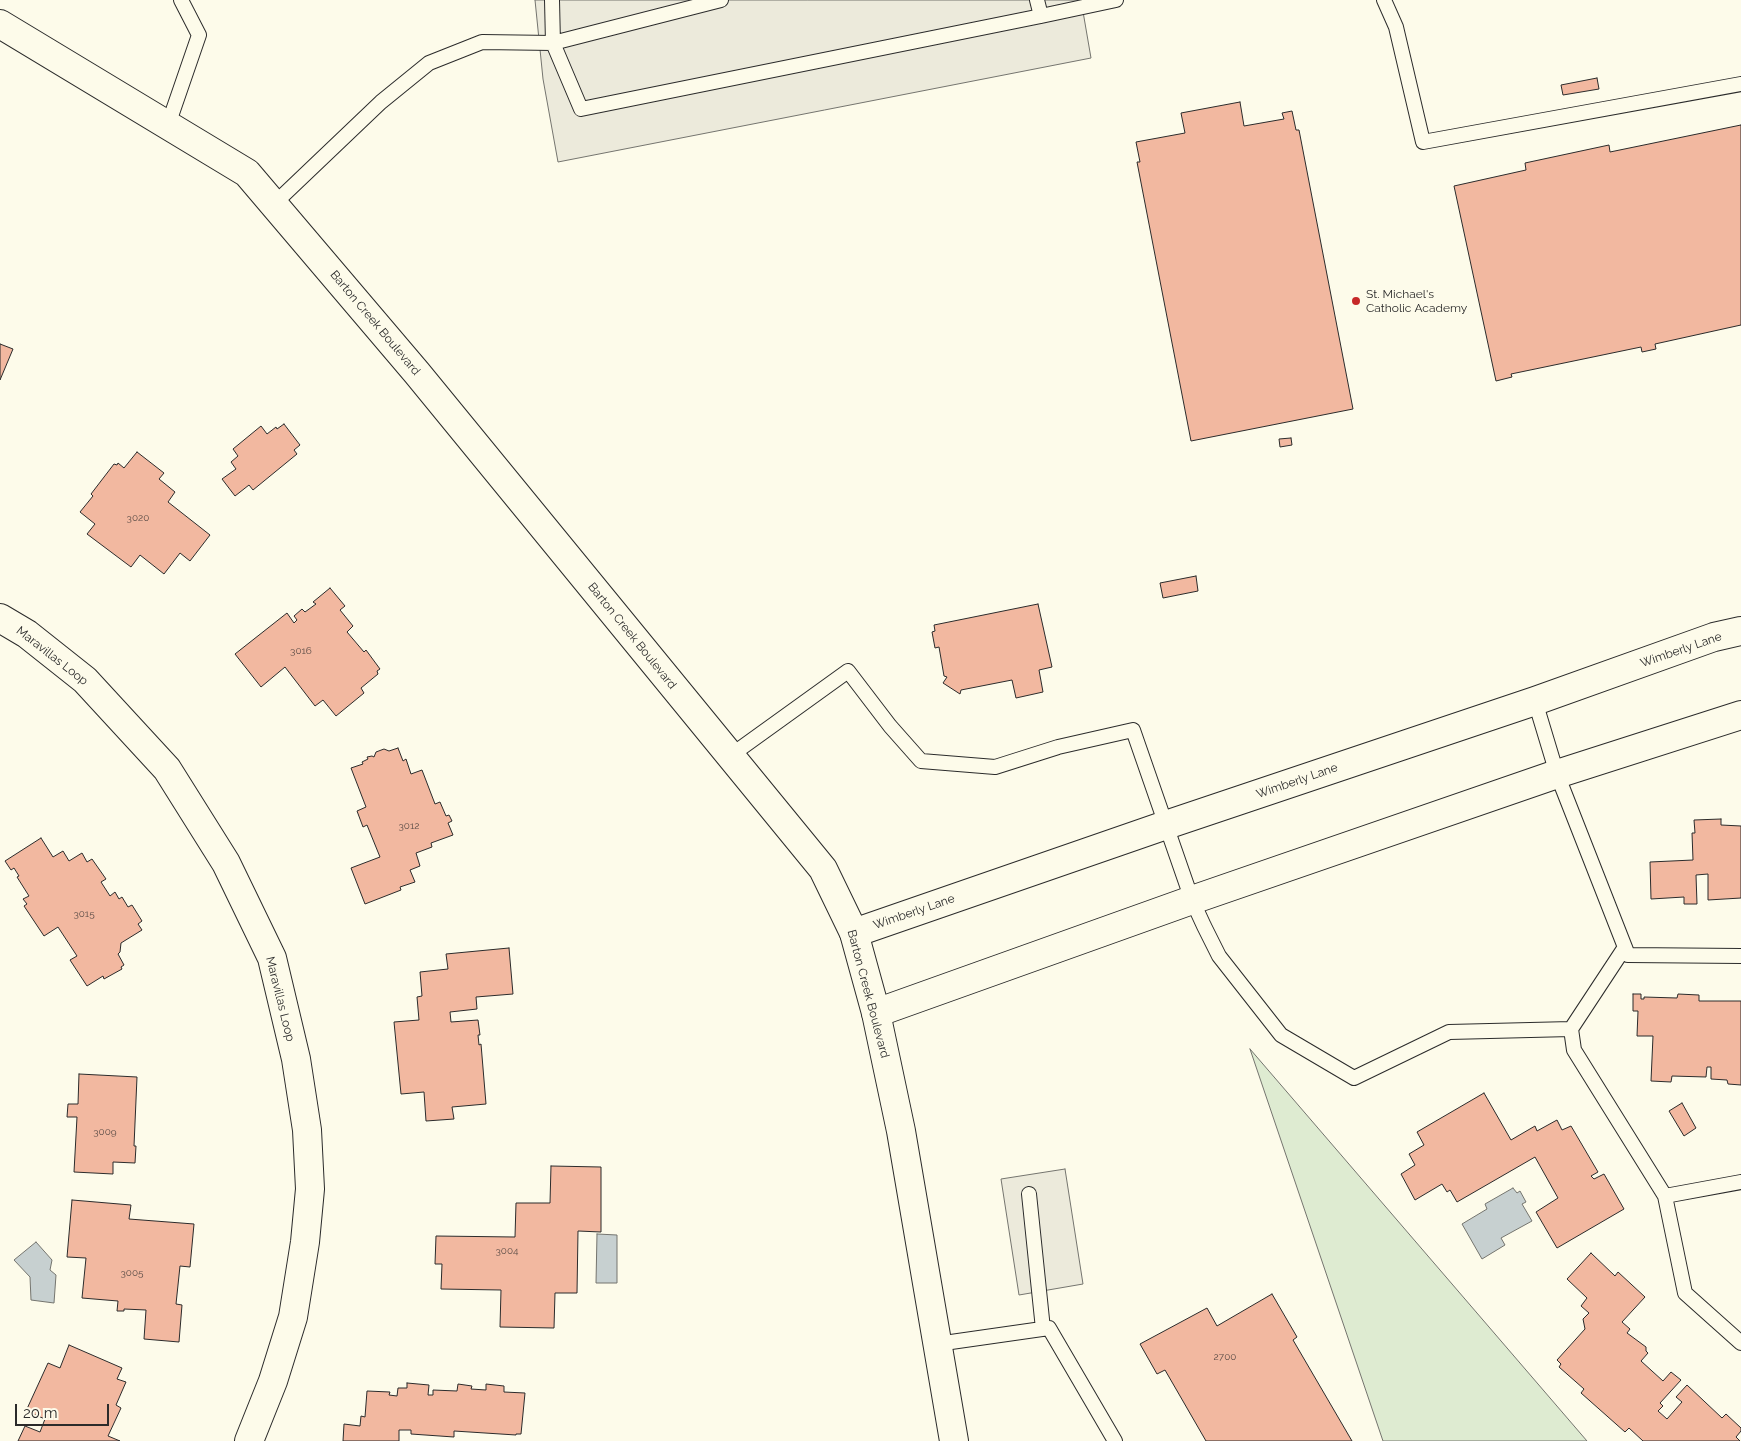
<!DOCTYPE html>
<style>
body{margin:0}
#map{position:relative;width:1741px;height:1441px;overflow:hidden;background:#fdfbea;font-family:Raleway,sans-serif}
canvas{display:block}
.scale{position:absolute;left:15px;top:1404px;width:94px;height:22px;box-sizing:border-box;border:2px solid #2b2b2b;border-top:0;padding-left:6px;font-size:15px;line-height:18px;white-space:nowrap;color:#2b2b2b;-webkit-text-stroke:4px #fdfbea;paint-order:stroke}
</style>
<div id="map">
<canvas width="1741" height="1441"></canvas>
<div class="scale">20 m</div>
</div>
<script>
const ctx = document.querySelector('canvas').getContext('2d');
ctx.lineJoin = 'round';
function fillPath(path, color) {
  ctx.fillStyle = color;
  ctx.fill(path, 'evenodd');
}
function shape(rows) {
  const path = new Path2D();
  for (const r of rows) {
    path.moveTo(r[0], r[1]);
    for (let i = 2; i < r.length; i += 2) path.lineTo(r[i], r[i + 1]);
  }
  return path;
}
function stroke(path, color, width, dash) {
  ctx.strokeStyle = color;
  ctx.lineWidth = width;
  ctx.lineCap = dash ? 'butt' : 'round';
  ctx.setLineDash(dash || []);
  ctx.stroke(path);
}
function write(font, color, halo, rows, align = 'center') {
  ctx.font = font + ' Raleway,sans-serif';
  ctx.lineWidth = 4;
  ctx.setLineDash([]);
  ctx.textBaseline = 'middle';
  ctx.strokeStyle = halo;
  ctx.fillStyle = color;
  for (const [text, x, y, turn = 0] of rows) {
    ctx.save();
    ctx.translate(x, y);
    ctx.rotate((+turn || 0) * Math.PI / 180);
    ctx.textAlign = isNaN(turn) ? turn : align;
    if (halo) ctx.strokeText(text, 0, 0);
    ctx.fillText(text, 0, 0);
    ctx.restore();
  }
}
const green = shape([
 [1250,1049,1587,1441,1383,1441,1250,1049]
]);
fillPath(green, '#deebd1');
stroke(green, '#74746e', 1);
const parking = shape([
 [535,0,1081,0,1091,58,558,162,543,79,535,0],
 [1065,1169,1083,1284,1019,1295,1001,1179,1065,1169]
]);
fillPath(parking, '#eceadb');
stroke(parking, '#74746e', 1);
const water = shape([
 [1513,1188,1517,1193,1520,1191,1526,1202,1522,1204,1532,1221,1501,1238,1505,1245,1482,1259,1462,1224,1487,1209,1485,1204,1513,1188],
 [597,1234,617,1235,617,1283,596,1283,597,1234],
 [36,1242,52,1260,50,1270,56,1275,54,1303,31,1300,30,1277,14,1260,36,1242]
]);
fillPath(water, '#c7d0d0');
stroke(water, '#74746e', 1);
const building = shape([
 [1597,78,1599,89,1563,95,1561,85,1597,78],
 [1240,102,1244,126,1284,119,1282,113,1292,111,1296,130,1299,130,1353,409,1191,441,1137,162,1140,162,1136,142,1185,133,1181,113,1240,102],
 [1741,125,1741,325,1655,344,1656,349,1642,352,1641,347,1511,374,1512,377,1496,381,1454,186,1526,170,1525,163,1609,145,1610,152,1741,125],
 [0,344,13,349,0,380,0,344],
 [284,424,300,445,294,450,297,454,253,490,249,485,235,496,222,479,236,469,231,462,238,456,233,449,261,426,267,434,276,427,277,429,284,424],
 [1291,438,1292,445,1280,447,1279,439,1291,438],
 [137,452,164,473,159,479,175,492,168,502,210,535,190,561,180,553,164,574,140,555,131,567,87,534,95,524,80,512,93,496,91,494,114,464,117,465,118,463,124,468,137,452],
 [1196,576,1198,591,1163,598,1160,583,1196,576],
 [330,588,345,606,340,610,353,626,347,632,364,652,366,650,380,669,377,671,378,674,361,688,364,693,336,716,323,700,315,706,285,667,261,687,235,654,287,613,294,623,297,620,294,616,302,609,305,612,316,604,313,602,330,588],
 [1038,604,1052,667,1039,670,1043,692,1016,698,1012,680,961,690,960,694,943,683,947,677,944,676,939,647,935,648,932,632,935,631,934,625,1038,604],
 [398,748,403,761,406,759,411,774,422,770,435,804,440,802,446,816,449,815,452,821,448,823,453,835,431,843,432,847,416,853,420,866,410,870,415,882,400,887,401,890,365,904,351,868,380,857,367,825,363,827,357,811,366,807,351,768,363,764,362,762,368,759,367,757,372,756,374,757,376,752,384,749,389,751,398,748],
 [1721,819,1721,825,1741,826,1741,898,1708,900,1708,874,1696,875,1697,904,1684,904,1684,897,1651,899,1650,862,1693,860,1692,833,1695,833,1694,820,1721,819],
 [41,838,53,857,63,851,69,861,82,853,87,862,92,859,106,879,101,882,110,896,115,892,119,899,122,897,128,907,132,905,142,921,138,924,142,930,121,943,120,952,118,954,124,965,121,967,122,969,104,979,103,976,87,986,70,960,77,956,58,927,44,936,24,906,27,904,23,899,29,896,17,877,19,876,14,868,11,870,5,861,41,838],
 [509,948,513,994,476,997,477,1009,450,1012,451,1022,478,1020,480,1035,478,1035,479,1045,481,1044,486,1104,452,1107,454,1119,426,1121,424,1092,401,1094,394,1022,419,1020,417,997,422,996,420,972,448,969,446,954,509,948],
 [1633,994,1641,994,1641,999,1644,999,1644,997,1677,998,1678,994,1699,995,1699,1001,1741,1001,1741,1085,1728,1084,1727,1080,1711,1079,1711,1067,1707,1067,1706,1077,1672,1076,1671,1082,1651,1081,1653,1036,1637,1036,1638,1011,1633,1011,1633,994],
 [79,1074,137,1077,134,1146,136,1146,135,1163,113,1162,113,1174,74,1172,77,1117,67,1117,68,1104,78,1104,79,1074],
 [1484,1093,1511,1140,1535,1126,1537,1131,1557,1120,1562,1130,1571,1126,1598,1172,1591,1176,1594,1179,1604,1174,1624,1209,1557,1248,1536,1212,1558,1198,1535,1157,1457,1202,1450,1190,1447,1192,1442,1184,1415,1200,1401,1174,1415,1165,1409,1154,1424,1145,1417,1132,1484,1093],
 [1682,1103,1696,1128,1684,1136,1669,1111,1682,1103],
 [551,1166,601,1167,601,1232,578,1231,577,1293,555,1293,554,1328,500,1327,501,1290,441,1289,442,1264,435,1264,436,1236,515,1237,516,1203,550,1203,551,1166],
 [72,1200,131,1205,129,1219,194,1224,190,1267,180,1266,176,1304,182,1305,179,1342,144,1339,146,1310,124,1309,124,1311,117,1311,118,1301,82,1298,86,1258,67,1257,72,1200],
 [1591,1253,1615,1276,1618,1272,1645,1297,1622,1322,1630,1329,1627,1333,1646,1347,1646,1351,1648,1353,1641,1361,1663,1381,1671,1372,1681,1380,1660,1403,1663,1406,1658,1411,1667,1419,1682,1402,1676,1397,1687,1385,1722,1418,1726,1414,1741,1428,1741,1431,1736,1437,1740,1441,1643,1441,1629,1428,1625,1432,1581,1393,1584,1389,1559,1367,1561,1364,1557,1360,1585,1329,1583,1319,1589,1313,1581,1306,1587,1298,1567,1279,1591,1253],
 [1272,1294,1297,1337,1293,1340,1352,1441,1206,1441,1165,1370,1157,1374,1140,1344,1207,1308,1217,1326,1272,1294],
 [69,1345,122,1368,117,1379,126,1382,116,1405,121,1408,108,1436,120,1441,18,1441,25,1426,40,1432,45,1419,26,1411,48,1363,60,1368,69,1345],
 [407,1383,429,1385,428,1395,433,1395,433,1390,457,1391,458,1384,472,1386,471,1389,486,1390,486,1384,504,1386,504,1392,525,1393,521,1434,516,1434,516,1435,454,1431,454,1437,411,1434,411,1430,399,1430,399,1441,343,1441,344,1424,360,1426,361,1416,365,1417,367,1391,390,1392,389,1395,397,1396,398,1388,407,1388,407,1383]
]);
fillPath(building, '#f2b8a0');
stroke(building, '#2b2b2b', 1);
const lane = shape([
 [552,0,553,43,581,109,1041,16,1037,0],
 [1384,0,1396,27,1423,142,1741,84],
 [1041,16,1116,0],
 [168,125,199,35,181,0],
 [274,204,381,102,429,63,482,42,553,43,721,0],
 [1535,701,1557,774,1628,955,1741,956],
 [730,756,848,671,890,726,921,761,995,767,1058,747,1133,730,1192,900,1204,926,1219,956,1281,1035,1354,1078,1449,1032,1571,1029],
 [1625,947,1571,1029,1574,1050,1665,1196,1741,1182],
 [1029,1194,1043,1329],
 [1665,1196,1685,1293,1741,1343],
 [937,1344,1049,1328,1115,1441]
]);
const street = shape([
 [0,618,27,634,85,680,167,769,226,863,272,958,296,1059,307,1130,310,1189,305,1242,293,1317,273,1381,249,1441],
 [854,933,1166,825,1535,701,1714,637,1741,631],
 [876,1013,1192,900,1557,774,1741,715]
]);
const secondary = shape([
 [0,24,247,173,417,373,823,869,854,933,876,1013,901,1131,954,1441]
]);
stroke(lane, '#2b2b2b', 16);
stroke(street, '#2b2b2b', 30);
stroke(secondary, '#2b2b2b', 30);
stroke(lane, '#fdfbea', 14);
stroke(street, '#fdfbea', 28);
stroke(secondary, '#fdfbea', 28);
for (const [x, y, r, color] of [
 [1356,301,5,"#c62828"]
]) {
  const dot = new Path2D();
  dot.arc(x, y, r, 0, 2 * Math.PI);
  ctx.fillStyle = color;
  ctx.fill(dot);
  stroke(dot, '#fdfbea', 2);
}
write('10px', '#5d4e48', null, [
 ["3020",138,518],
 ["3016",301,651],
 ["3012",409,826],
 ["3015",84,914],
 ["3009",105,1132],
 ["3004",507,1251],
 ["3005",132,1273],
 ["2700",1225,1357]
]);
write('12px', '#2b2b2b', '#fdfbea', [
 ["St. Michael's",1366,294],
 ["Catholic Academy",1366,308]
], 'left');
write('12px', '#2b2b2b', '#fdfbea', [
 ["Barton Creek Boulevard",375,323,50],
 ["Barton Creek Boulevard",632,636,51],
 ["Wimberly Lane",1681,650,-19],
 ["Maravillas Loop",52,656,38],
 ["Wimberly Lane",1297,781,-19],
 ["Wimberly Lane",914,912,-19],
 ["Barton Creek Boulevard",868,994,75],
 ["Maravillas Loop",280,999,76]
]);
</script>
